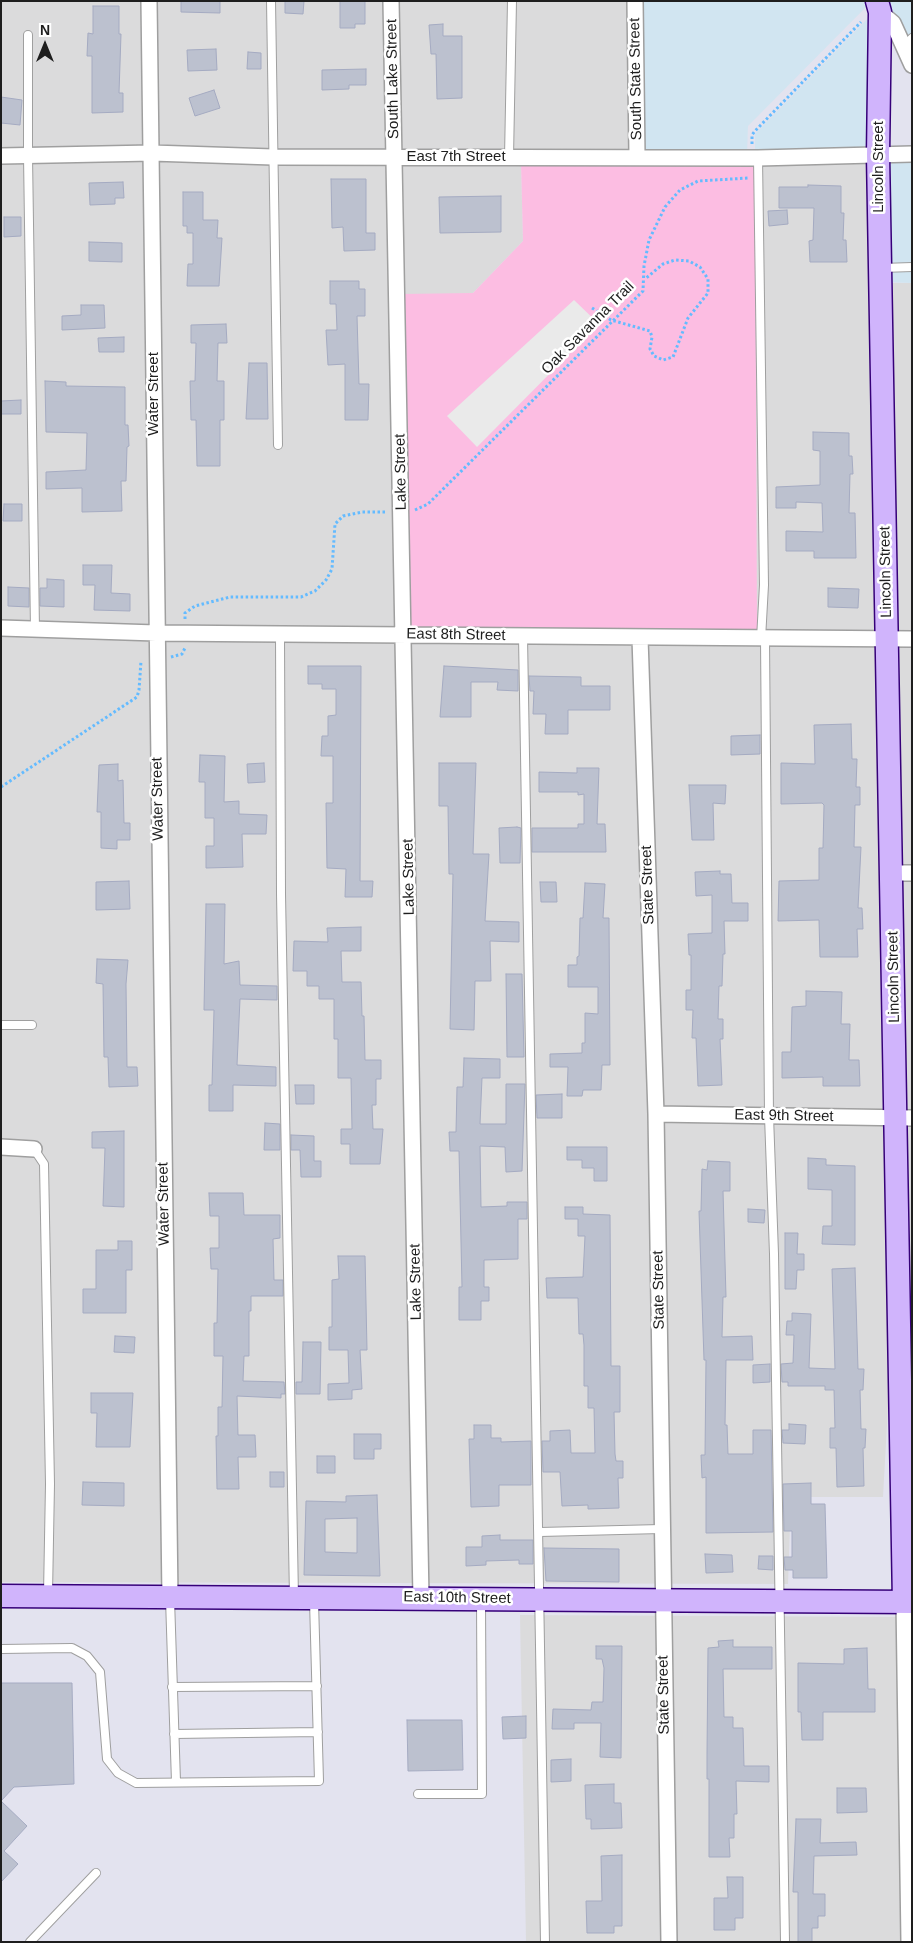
<!DOCTYPE html>
<style>
body{margin:0}
#map{position:relative;width:913px;height:1943px;overflow:hidden;background:#e3e3ef;font-family:Helvetica,sans-serif}
canvas{display:block}
.frame{position:absolute;inset:0;border:2px solid #1e1e1e;pointer-events:none}
.north{position:absolute;left:20px;top:20px;width:50px;height:50px;-webkit-text-stroke:4px #fff;paint-order:stroke;rotate:0deg;font-size:14px;font-weight:700;line-height:20px;text-align:center;color:#1e1e1e}
.north::after{content:'';display:block;margin:auto;width:18px;height:22px;background:#1e1e1e;clip-path:polygon(50% 0,100% 100%,50% 72%,0 100%)}
</style>
<div id="map">
<canvas width="913" height="1943"></canvas>
<div class="frame"></div>
<div class="north">N</div>
</div>
<script>
const ctx = document.querySelector('canvas').getContext('2d');
ctx.lineJoin = 'round';
function fillPath(path, color) {
  ctx.fillStyle = color;
  ctx.fill(path, 'evenodd');
}
function shape(rows) {
  const path = new Path2D();
  for (const r of rows) {
    path.moveTo(r[0], r[1]);
    for (let i = 2; i < r.length; i += 2) path.lineTo(r[i], r[i + 1]);
  }
  return path;
}
function stroke(path, color, width, dash) {
  ctx.strokeStyle = color;
  ctx.lineWidth = width;
  ctx.lineCap = dash ? 'butt' : 'round';
  ctx.setLineDash(dash || []);
  ctx.stroke(path);
}
function write(font, color, halo, rows, align = 'center') {
  ctx.font = font + ' Helvetica,sans-serif';
  ctx.lineWidth = 5;
  ctx.setLineDash([]);
  ctx.textBaseline = 'middle';
  ctx.strokeStyle = halo;
  ctx.fillStyle = color;
  for (const [text, x, y, turn = 0] of rows) {
    ctx.save();
    ctx.translate(x, y);
    ctx.rotate((+turn || 0) * Math.PI / 180);
    ctx.textAlign = isNaN(turn) ? turn : align;
    if (halo) ctx.strokeText(text, 0, 0);
    ctx.fillText(text, 0, 0);
    ctx.restore();
  }
}
fillPath(shape([
 [1,1,633,1,636,161,521,163,523,241,473,293,406,460,755,164,874,160,892,1334,883,1497,791,1497,788,1584,1,1582],
 [892,283,912,283,912,1490,899,807],
 [520,1615,912,1617,912,1942,526,1942]
]), '#dbdbdc');
fillPath(shape([
 [638,1,872,1,748,126,747,154,642,153],
 [884,1,912,1,912,57],
 [877,9,876,152,755,155,755,134],
 [882,158,912,158,912,283,884,282]
]), '#d1e5f1');
fillPath(shape([
 [521,163,755,164,757,634,410,631,401,294,473,293,523,241]
]), '#fcbde2');
fillPath(shape([
 [574,300,599,324,477,447,447,416]
]), '#eaeaea');
const building = shape([
 [181,1,220,1,220,13,181,12,181,1],
 [285,1,304,1,303,14,285,13,285,1],
 [340,1,365,1,365,24,355,24,355,28,340,28,340,1],
 [93,6,119,6,119,34,121,34,119,93,123,93,123,112,92,113,92,56,87,56,88,33,93,34,93,6],
 [443,24,443,36,462,36,462,98,437,99,436,54,431,54,429,25,443,24],
 [216,49,217,70,188,71,187,50,216,49],
 [248,52,261,53,261,69,247,69,248,52],
 [366,69,366,85,349,85,349,89,322,90,322,70,366,69],
 [214,90,220,108,195,116,189,98,214,90],
 [1,97,22,100,20,125,1,123,1,97],
 [331,179,366,179,366,233,375,233,375,250,344,251,343,227,332,228,331,179],
 [123,182,124,198,115,198,115,204,90,205,89,183,123,182],
 [808,185,841,186,841,213,844,213,843,240,846,240,847,262,810,262,809,241,813,240,814,208,779,208,779,187,808,187,808,185],
 [183,192,203,192,203,220,218,220,217,238,222,238,219,286,187,286,188,264,193,264,193,233,187,233,187,226,183,226,183,192],
 [501,196,501,232,440,233,439,197,501,196],
 [787,210,788,224,769,226,768,211,787,210],
 [4,217,21,217,21,236,4,237,4,217],
 [89,242,122,243,122,262,89,261,89,242],
 [330,281,359,281,359,289,365,289,365,316,357,316,359,384,369,384,368,420,345,420,345,364,328,365,326,330,337,330,336,304,330,304,330,281],
 [81,305,104,305,105,328,62,330,62,316,81,315,81,305],
 [226,324,227,343,218,343,217,381,224,381,224,420,220,420,220,466,197,466,196,420,191,420,190,381,195,381,196,343,191,343,191,325,226,324],
 [124,337,124,352,99,352,98,338,124,337],
 [249,363,267,363,268,419,246,419,249,363],
 [45,381,66,382,66,386,125,387,125,425,128,425,129,446,127,447,126,481,121,481,122,511,82,512,82,488,46,489,46,472,86,470,87,433,46,432,45,381],
 [21,400,21,414,1,414,1,401,21,400],
 [813,432,849,433,849,456,852,456,853,474,850,474,849,513,855,513,856,558,814,558,814,551,786,551,786,531,823,532,822,503,796,502,796,508,776,508,776,487,820,485,820,451,813,450,813,432],
 [4,504,22,504,22,521,3,521,4,504],
 [83,565,112,565,111,593,130,594,130,611,94,610,95,585,83,585,83,565],
 [47,579,64,580,64,607,40,606,40,588,47,588,47,579],
 [8,587,29,588,29,607,8,606,8,587],
 [828,588,859,589,858,608,828,607,828,588],
 [308,666,361,666,360,881,373,881,372,897,345,897,346,869,327,868,326,803,333,803,333,756,321,756,322,736,328,736,328,716,336,715,336,689,322,689,322,684,308,684,308,666],
 [444,666,518,670,518,691,497,690,498,682,471,682,471,717,440,717,444,666],
 [529,676,581,677,581,686,610,686,610,710,568,710,568,734,545,734,546,714,533,714,534,691,530,691,529,676],
 [851,724,852,759,857,759,856,787,860,787,860,805,855,805,854,847,861,847,858,908,862,908,863,929,857,929,858,957,820,957,819,920,778,921,779,881,819,880,819,848,823,848,824,805,822,803,781,804,781,763,815,764,814,725,851,724],
 [760,735,760,754,731,755,731,736,760,735],
 [200,755,225,756,224,802,239,801,239,814,267,815,266,834,242,834,243,867,206,868,206,846,214,846,214,818,205,818,205,782,199,782,200,755],
 [264,763,265,782,248,783,247,764,264,763],
 [439,763,476,763,473,854,489,854,485,921,519,922,519,942,490,941,491,981,475,981,474,1030,450,1029,453,874,449,874,448,806,439,806,439,763],
 [118,764,118,781,123,780,124,823,130,823,130,840,117,840,117,849,101,848,101,812,97,812,99,765,118,764],
 [577,768,599,768,597,824,605,824,606,852,532,852,532,828,578,828,578,824,584,824,584,794,578,795,578,792,539,792,539,772,577,773,577,768],
 [689,785,726,785,725,804,713,803,714,840,692,840,689,785],
 [517,827,521,828,520,863,500,863,499,828,517,827],
 [720,871,720,874,731,874,732,903,748,903,748,921,724,921,725,954,723,954,722,986,719,986,718,1019,723,1019,723,1039,720,1039,722,1085,698,1086,696,1038,692,1038,693,1010,686,1010,686,990,691,990,691,955,689,955,688,934,712,933,712,895,696,896,695,872,720,871],
 [129,881,130,909,96,910,96,882,129,881],
 [540,882,556,882,557,902,541,902,540,882],
 [585,883,605,884,603,918,609,918,610,1065,602,1065,601,1090,583,1090,582,1096,567,1096,568,1067,550,1067,550,1054,582,1053,582,1043,585,1043,585,1013,598,1014,598,987,568,987,568,965,577,965,577,957,579,956,580,918,583,918,585,883],
 [206,904,225,904,224,964,239,961,240,985,277,986,277,1000,240,999,237,1065,276,1067,276,1086,233,1085,233,1111,209,1111,209,1085,212,1085,214,1010,204,1010,206,904],
 [361,927,361,951,341,951,342,982,361,982,362,1016,364,1016,365,1060,381,1060,381,1079,376,1079,376,1105,372,1105,373,1129,383,1129,380,1164,350,1164,350,1144,341,1144,341,1129,352,1129,351,1078,338,1078,338,1039,334,1039,334,999,319,999,319,986,307,986,307,971,293,971,294,941,328,942,327,928,361,927],
 [97,959,128,960,126,984,127,1067,137,1067,138,1086,109,1087,108,1057,104,1057,103,984,96,983,97,959],
 [506,974,522,974,524,1057,507,1057,506,974],
 [806,991,842,992,841,1024,850,1024,849,1060,859,1060,860,1086,823,1086,823,1077,782,1078,782,1052,791,1052,792,1007,806,1006,806,991],
 [464,1058,500,1059,500,1078,482,1078,480,1124,506,1124,506,1084,525,1084,522,1171,506,1172,505,1147,480,1146,481,1207,507,1206,507,1202,527,1202,527,1219,518,1219,518,1259,484,1260,484,1287,489,1287,489,1301,481,1301,481,1320,459,1320,459,1287,462,1287,459,1151,450,1151,449,1132,456,1132,457,1087,463,1087,464,1058],
 [295,1085,314,1085,314,1104,296,1104,295,1085],
 [562,1094,562,1118,537,1118,536,1095,562,1094],
 [265,1123,280,1124,280,1150,264,1150,265,1123],
 [124,1131,124,1207,103,1206,105,1148,92,1148,92,1132,124,1131],
 [291,1135,314,1136,314,1161,321,1161,321,1177,301,1177,300,1150,291,1150,291,1135],
 [567,1147,607,1147,607,1181,594,1181,594,1168,582,1168,582,1160,567,1160,567,1147],
 [808,1158,826,1159,826,1165,855,1166,855,1245,822,1244,823,1226,832,1226,832,1190,808,1189,808,1158],
 [708,1161,730,1162,730,1191,723,1191,726,1297,723,1297,722,1337,752,1336,753,1360,726,1360,725,1425,727,1425,728,1454,753,1454,753,1430,771,1430,773,1532,706,1533,706,1477,702,1478,701,1455,705,1455,706,1360,704,1360,699,1211,701,1211,702,1169,707,1170,708,1161],
 [209,1193,243,1193,244,1215,280,1215,280,1238,273,1239,274,1280,283,1280,283,1296,251,1296,251,1311,249,1311,249,1356,244,1356,243,1381,284,1382,285,1394,281,1394,281,1398,237,1396,238,1435,255,1435,256,1457,238,1457,239,1489,217,1489,216,1436,218,1436,218,1407,222,1407,223,1356,214,1356,214,1323,217,1323,218,1269,211,1269,210,1248,219,1248,219,1216,210,1216,209,1193],
 [565,1207,583,1207,583,1214,610,1215,611,1366,620,1366,620,1412,614,1412,615,1454,616,1461,623,1461,623,1478,618,1478,619,1508,588,1509,588,1505,562,1506,560,1472,543,1472,542,1441,550,1441,550,1431,570,1430,571,1453,595,1453,594,1408,588,1408,588,1386,584,1386,584,1345,583,1334,579,1334,578,1298,547,1298,546,1278,583,1277,585,1236,578,1236,578,1219,565,1219,565,1207],
 [748,1209,765,1210,764,1223,748,1222,748,1209],
 [785,1233,798,1233,797,1254,804,1254,804,1270,797,1270,796,1289,785,1289,785,1233],
 [118,1241,132,1241,132,1270,126,1270,126,1313,83,1313,83,1289,96,1289,96,1250,118,1250,118,1241],
 [338,1256,365,1256,367,1350,360,1350,362,1389,352,1390,352,1399,328,1400,328,1384,349,1383,348,1350,329,1350,329,1327,332,1327,332,1280,339,1279,338,1256],
 [855,1268,858,1369,864,1369,863,1390,860,1390,861,1429,866,1429,865,1448,863,1448,864,1486,837,1487,836,1448,830,1448,830,1428,835,1428,834,1390,825,1390,825,1386,788,1386,788,1382,782,1382,781,1364,793,1363,794,1335,786,1335,787,1321,792,1321,792,1313,811,1314,809,1368,835,1369,832,1269,855,1268],
 [115,1336,135,1337,134,1353,114,1352,115,1336],
 [303,1342,321,1342,320,1394,296,1394,296,1382,302,1382,303,1342],
 [770,1364,770,1382,753,1383,753,1365,770,1364],
 [91,1393,133,1393,130,1447,96,1447,97,1413,91,1413,91,1393],
 [789,1424,806,1425,805,1444,783,1443,782,1430,789,1430,789,1424],
 [474,1425,491,1425,491,1438,501,1438,501,1442,531,1441,531,1485,499,1485,499,1506,471,1507,469,1439,474,1439,474,1425],
 [354,1434,381,1434,381,1449,374,1449,374,1459,354,1459,354,1434],
 [317,1456,335,1456,335,1473,317,1473,317,1456],
 [270,1472,284,1472,284,1487,270,1487,270,1472],
 [83,1482,124,1483,124,1506,82,1505,83,1482],
 [811,1483,811,1504,825,1504,827,1578,793,1578,793,1570,785,1570,784,1557,792,1557,792,1531,784,1531,783,1484,811,1483],
 [377,1495,380,1576,304,1575,306,1501,346,1502,346,1496,377,1495],
 [357,1518,357,1553,325,1552,325,1519,357,1518],
 [500,1535,500,1540,533,1540,533,1564,519,1564,519,1560,486,1561,486,1565,466,1566,466,1547,482,1547,482,1536,500,1535],
 [544,1548,619,1549,619,1582,546,1581,544,1548],
 [705,1554,732,1555,733,1572,706,1573,705,1554],
 [759,1556,773,1556,773,1570,758,1569,759,1556],
 [733,1640,733,1647,772,1647,772,1669,723,1669,724,1717,733,1717,733,1728,743,1728,744,1766,769,1766,769,1782,736,1781,737,1814,734,1814,734,1838,729,1838,730,1857,709,1857,709,1779,707,1779,707,1754,708,1648,719,1647,718,1641,733,1640],
 [596,1646,622,1646,621,1758,600,1757,601,1723,574,1723,574,1729,552,1729,553,1709,591,1710,592,1702,603,1702,604,1668,602,1659,596,1659,596,1646],
 [867,1648,868,1689,875,1689,875,1712,823,1712,823,1740,802,1740,801,1712,798,1712,798,1663,844,1664,844,1649,867,1648],
 [1,1683,72,1683,74,1784,14,1787,1,1801,1,1683],
 [526,1716,526,1738,503,1739,502,1717,526,1716],
 [407,1720,462,1720,463,1770,408,1771,407,1720],
 [571,1759,571,1781,551,1782,551,1760,571,1759],
 [614,1784,614,1803,621,1803,622,1828,591,1829,591,1819,586,1819,585,1785,614,1784],
 [837,1788,866,1788,867,1812,837,1813,837,1788],
 [1,1801,27,1826,4,1851,18,1864,1,1882,1,1801],
 [796,1819,821,1819,820,1843,856,1842,857,1855,814,1856,813,1894,825,1894,825,1916,818,1916,818,1928,812,1928,812,1942,798,1942,798,1892,793,1892,796,1819],
 [622,1855,622,1926,614,1926,614,1933,587,1933,586,1901,602,1901,601,1856,622,1855],
 [727,1877,743,1877,743,1918,735,1918,735,1930,714,1930,714,1898,728,1898,727,1877]
]);
fillPath(building, '#bcc1cf');
stroke(building, '#a5abc2', 1);
const service = shape([
 [271,1,278,445],
 [28,35,28,156,35,629],
 [904,46,912,38],
 [509,157,512,1],
 [758,158,764,585,761,639],
 [882,268,912,267],
 [280,634,281,894,294,1597],
 [523,636,545,1942],
 [765,639,769,1116,774,1254,785,1942],
 [1,1025,32,1025],
 [34,1149,44,1164,50,1484,48,1594],
 [540,1532,661,1529],
 [170,1599,176,1782],
 [1,1649,72,1648,87,1656,100,1672,107,1759,118,1773,136,1783,319,1781,314,1601],
 [172,1687,317,1686],
 [174,1734,318,1732],
 [418,1794,482,1794,481,1600],
 [30,1942,96,1873]
]);
const minor = shape([
 [149,1,170,1596],
 [391,1,421,1597],
 [635,1,637,156],
 [880,12,893,23,912,65],
 [1,156,152,153,273,157,758,158,912,154],
 [1,628,156,633,912,639],
 [640,638,656,1114,669,1942],
 [893,873,912,873],
 [656,1114,912,1118],
 [1,1147,34,1149],
 [904,1602,909,1942]
]);
const secondary = shape([
 [877,1,880,12,878,155,904,1602],
 [1,1596,912,1602]
]);
stroke(service, '#9f9f9f', 10);
stroke(minor, '#9f9f9f', 18);
stroke(secondary, '#360079', 25);
stroke(shape([
 [752,144,752,135,755,131,861,22],
 [592,308,611,320,650,331,652,337,650,349,654,356,663,360,673,357,688,318,708,293,708,279,700,267,689,261,675,260,663,264,645,279],
 [415,510,428,504,643,291,644,266,649,240,665,207,680,190,698,181,748,178],
 [185,619,185,613,195,606,230,597,301,597,315,591,326,580,332,569,335,524,343,516,362,512,386,512],
 [171,657,182,654,185,648],
 [1,787,137,697,139,690,141,661]
]), '#64bbff', 3, [2.5, 2.5]);
stroke(service, '#fff', 8);
stroke(minor, '#fff', 15);
stroke(secondary, '#d0b4fc', 22);
write('15px', '#1e1e1e', '#fff', [
 ["South Lake Street",393,79,-91],
 ["South State Street",636,79,-91],
 ["East 7th Street",456,157],
 ["Lincoln Street",879,167,-90],
 ["Oak Savanna Trail",588,328,-45],
 ["Water Street",154,394,-90],
 ["Lake Street",401,472,-91],
 ["Lincoln Street",886,572,-91],
 ["East 8th Street",456,635,1],
 ["Water Street",158,799,-91],
 ["Lake Street",409,877,-91],
 ["State Street",648,885,-92],
 ["Lincoln Street",894,977,-91],
 ["East 9th Street",784,1116,1],
 ["Water Street",164,1204,-91],
 ["Lake Street",416,1282,-91],
 ["State Street",659,1290,-91],
 ["East 10th Street",457,1598,1],
 ["State Street",664,1695,-91]
]);
</script>
